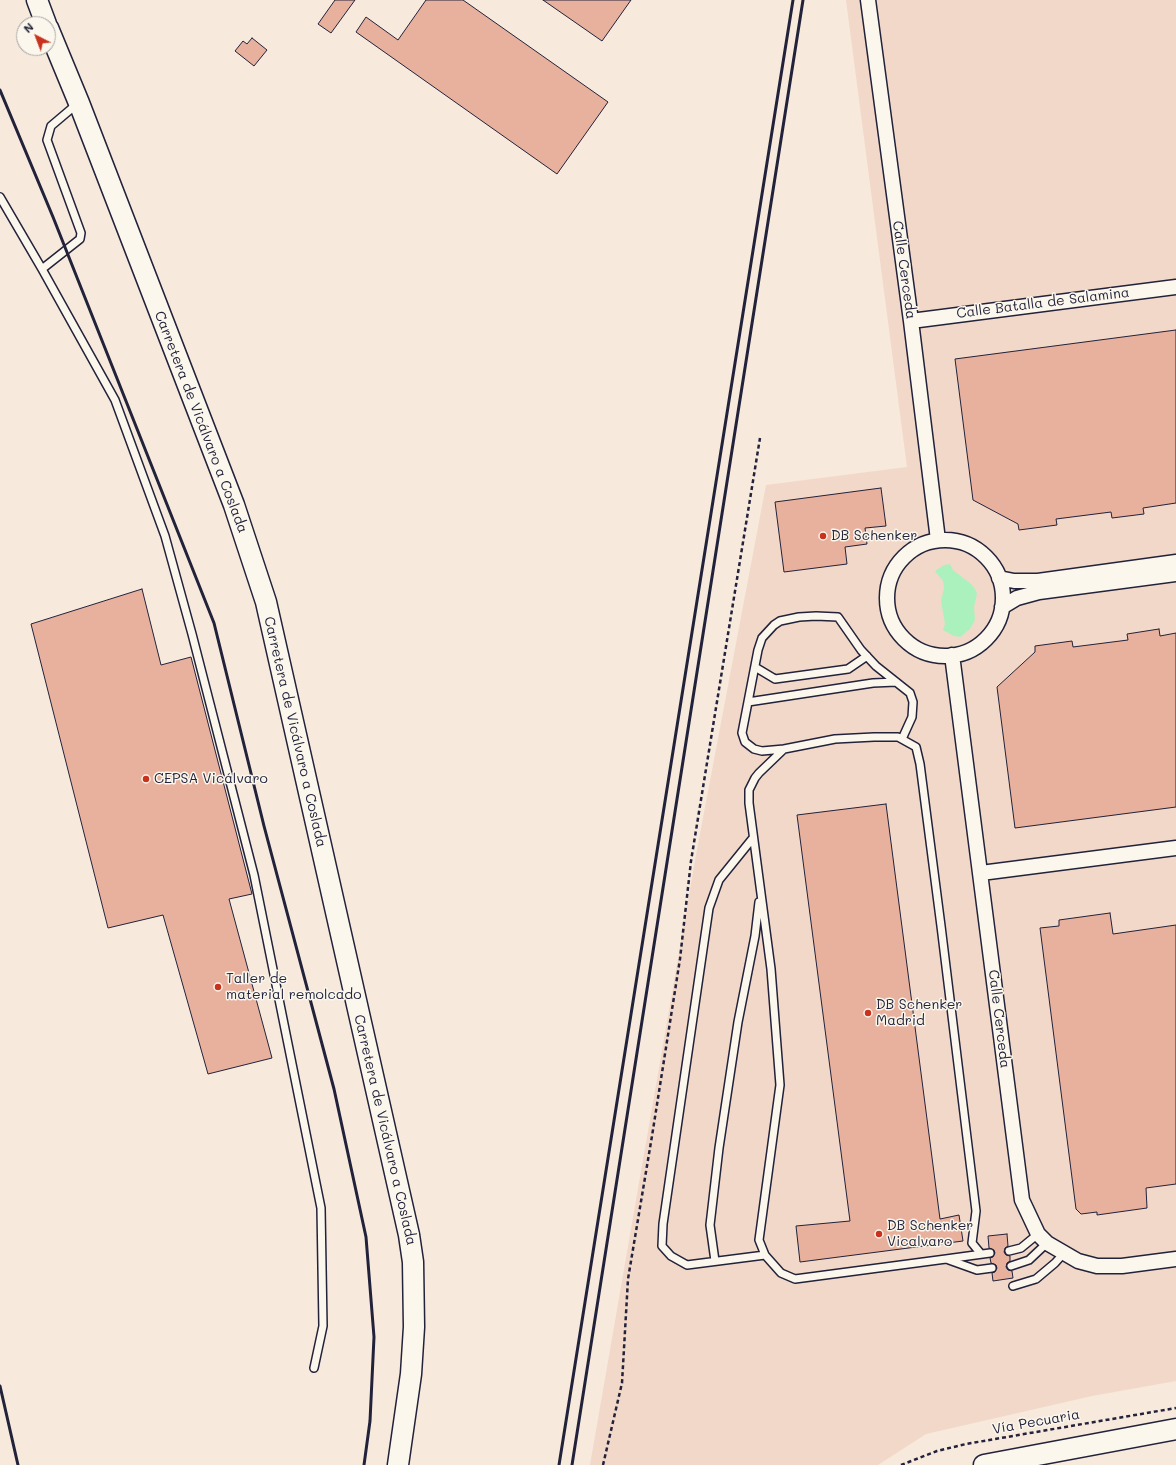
<!DOCTYPE html>
<meta charset="utf-8">
<style>
body{margin:0}
#map{position:relative;width:1176px;height:1465px;overflow:hidden;background:#f7e9dc;font-family:Mali,sans-serif}
canvas{display:block}
.north{position:absolute;left:16px;top:16px;width:40px;height:40px;box-sizing:border-box;background:#fbf7ec;border:1px solid #a4a2a5;border-radius:50%;rotate:318deg;font-size:11px;font-weight:700;line-height:16px;text-align:center;color:#22223b}
.north::after{content:'';display:block;margin:auto;width:14px;height:18px;background:#c8321e;clip-path:polygon(50% 0,100% 100%,50% 72%,0 100%)}
</style>
<div id="map">
<canvas width="1176" height="1465"></canvas>
<div class="north">N</div>
</div>
<script>
const ctx = document.querySelector('canvas').getContext('2d');
ctx.lineJoin = 'round';
function fillPath(path, color) {
  ctx.fillStyle = color;
  ctx.fill(path, 'evenodd');
}
function shape(rows) {
  const path = new Path2D();
  for (const r of rows) {
    if (r.length === 3) {
      path.moveTo(r[0] + r[2], r[1]);
      path.arc(r[0], r[1], r[2], 0, 2 * Math.PI);
      continue;
    }
    path.moveTo(r[0], r[1]);
    for (let i = 2; i < r.length; i += 2) path.lineTo(r[i], r[i + 1]);
  }
  return path;
}
function stroke(path, color, width, dash) {
  ctx.strokeStyle = color;
  ctx.lineWidth = width;
  ctx.lineCap = dash ? 'butt' : 'round';
  ctx.setLineDash(dash || []);
  ctx.stroke(path);
}
function write(font, color, halo, rows, align = 'center') {
  ctx.font = font + ' Mali,sans-serif';
  ctx.lineWidth = 3;
  ctx.setLineDash([]);
  ctx.textBaseline = 'middle';
  ctx.strokeStyle = halo;
  ctx.fillStyle = color;
  for (const [text, x, y, turn = 0] of rows) {
    ctx.save();
    ctx.translate(x, y);
    ctx.rotate((+turn || 0) * Math.PI / 180);
    ctx.textAlign = isNaN(turn) ? turn : align;
    if (halo) ctx.strokeText(text, 0, 0);
    ctx.fillText(text, 0, 0);
    ctx.restore();
  }
}
fillPath(shape([
 [846,0,1176,0,1176,1381,1092,1396,926,1434,878,1465,590,1465,696,855,766,485,907,467]
]), '#f2d8c9');
fillPath(shape([
 [950,564,953,570,971,584,975,589,977,594,974,607,975,620,970,629,960,637,954,636,943,630,945,624,941,601,944,588,943,581,935,571,944,565]
]), '#abf1bd');
const building = shape([
 [335,0,355,0,331,33,318,24,335,0],
 [426,0,463,0,608,102,557,174,356,32,366,17,398,40,426,0],
 [543,0,631,0,602,41,543,0],
 [252,38,267,50,254,66,235,51,243,41,247,44,252,38],
 [1176,330,1176,503,1143,508,1144,514,1112,518,1111,512,1056,519,1057,525,1019,530,1018,524,973,500,955,359,1176,330],
 [881,488,886,526,865,528,867,544,845,547,847,564,784,572,775,502,881,488],
 [142,589,161,665,191,657,252,894,229,899,272,1058,208,1074,163,915,108,928,31,624,142,589],
 [1159,629,1160,636,1176,633,1176,807,1015,828,997,687,1035,652,1035,646,1072,641,1073,647,1128,640,1127,634,1159,629],
 [886,804,940,1219,959,1215,963,1241,800,1262,796,1226,850,1221,797,815,886,804],
 [1110,913,1113,934,1176,925,1176,1184,1146,1188,1147,1208,1097,1215,1097,1212,1081,1214,1076,1209,1040,928,1059,926,1059,920,1110,913],
 [1007,1234,1008,1246,1005,1248,1004,1252,1006,1255,1010,1256,1010,1261,1007,1263,1006,1267,1008,1270,1012,1271,1013,1278,993,1281,992,1273,995,1272,997,1268,996,1265,991,1263,990,1258,993,1257,995,1253,994,1250,989,1248,988,1236,1007,1234]
]);
fillPath(building, '#e8b19e');
stroke(building, '#22223b', 1);
const lane = shape([
 [0,197,42,269,115,400,165,536,192,634,254,875,321,1208,323,1326,314,1368],
 [42,269,80,239,81,233,47,140,51,126,77,104],
 [755,667,775,679,848,669,867,656],
 [748,702,873,683,896,682],
 [784,749,762,751,754,749,745,742,742,733,758,650,762,638,774,625,780,621,799,617,816,616,838,617,861,650,876,666,910,693,913,702,912,717,902,739],
 [753,838,719,880,709,908,663,1224,662,1246,671,1256,687,1265,765,1255],
 [1009,1251,1021,1248,1038,1234],
 [981,1254,972,1243,976,1211,941,926,920,764,916,747,898,737,874,737,835,739,784,749,759,773,755,778,749,790,749,803,771,969,780,1085,759,1240,765,1255,781,1273,795,1279,946,1259,990,1253],
 [949,1260,977,1270,992,1268],
 [715,1261,710,1225,719,1148,738,1022,755,936,759,902],
 [1011,1266,1029,1260,1047,1243],
 [1013,1286,1036,1279,1055,1263,1064,1253]
]);
const street = shape([
 [868,0,911,321,938,540],
 [911,321,1176,287],
 [945,598,58],
 [999,578,1014,581,1038,581,1176,562],
 [1002,607,1017,598,1039,592,1176,574],
 [952,655,1022,1200,1038,1234,1047,1243,1078,1261,1097,1266,1122,1266,1176,1259],
 [981,873,1176,848]
]);
const secondary = shape([
 [37,0,46,24],
 [48,28,79,103,234,505,266,602,409,1235,413,1262,414,1327,411,1374,398,1465],
 [984,1465,1176,1429]
]);
stroke(lane, '#22223b', 10);
stroke(street, '#22223b', 17);
stroke(secondary, '#22223b', 23);
stroke(shape([
 [603,1465,622,1383,628,1279,652,1136,680,959,691,861,760,438],
 [901,1465,937,1451,966,1444,1176,1408]
]), '#22223b', 2.5, [4, 3]);
stroke(lane, '#fbf7ec', 7);
stroke(street, '#fbf7ec', 14);
stroke(secondary, '#fbf7ec', 20);
stroke(shape([
 [0,90,53,217,214,623,264,826,334,1089,366,1237,374,1337,370,1421,364,1465],
 [0,1386,18,1465],
 [559,1465,793,0],
 [572,1465,803,0]
]), '#22223b', 3);
for (const [x, y, r, color] of [
 [823,536,4,"#c8321e"],
 [146,779,4,"#c8321e"],
 [218,987,4,"#c8321e"],
 [868,1013,4,"#c8321e"],
 [879,1234,4,"#c8321e"]
]) {
  const dot = new Path2D();
  dot.arc(x, y, r, 0, 2 * Math.PI);
  ctx.fillStyle = color;
  ctx.fill(dot);
  stroke(dot, '#fbf7ec', 1.5);
}
write('14px', '#22223b', '#fbf7ec', [
 ["Calle Cerceda",904,270,82],
 ["Calle Batalla de Salamina",1043,303,-7],
 ["Carretera de Vicálvaro a Coslada",201,422,69],
 ["Carretera de Vicálvaro a Coslada",295,732,77],
 ["Calle Cerceda",999,1019,83],
 ["Carretera de Vicálvaro a Coslada",385,1130,77],
 ["Vía Pecuaria",1036,1422,-10]
]);
write('14px', '#22223b', '#fbf7ec', [
 ["DB Schenker",831,536],
 ["CEPSA Vicálvaro",154,779],
 ["Taller de",226,979],
 ["material remolcado",226,995],
 ["DB Schenker",876,1005],
 ["Madrid",876,1021],
 ["DB Schenker",887,1226],
 ["Vicalvaro",887,1242]
], 'left');
</script>
